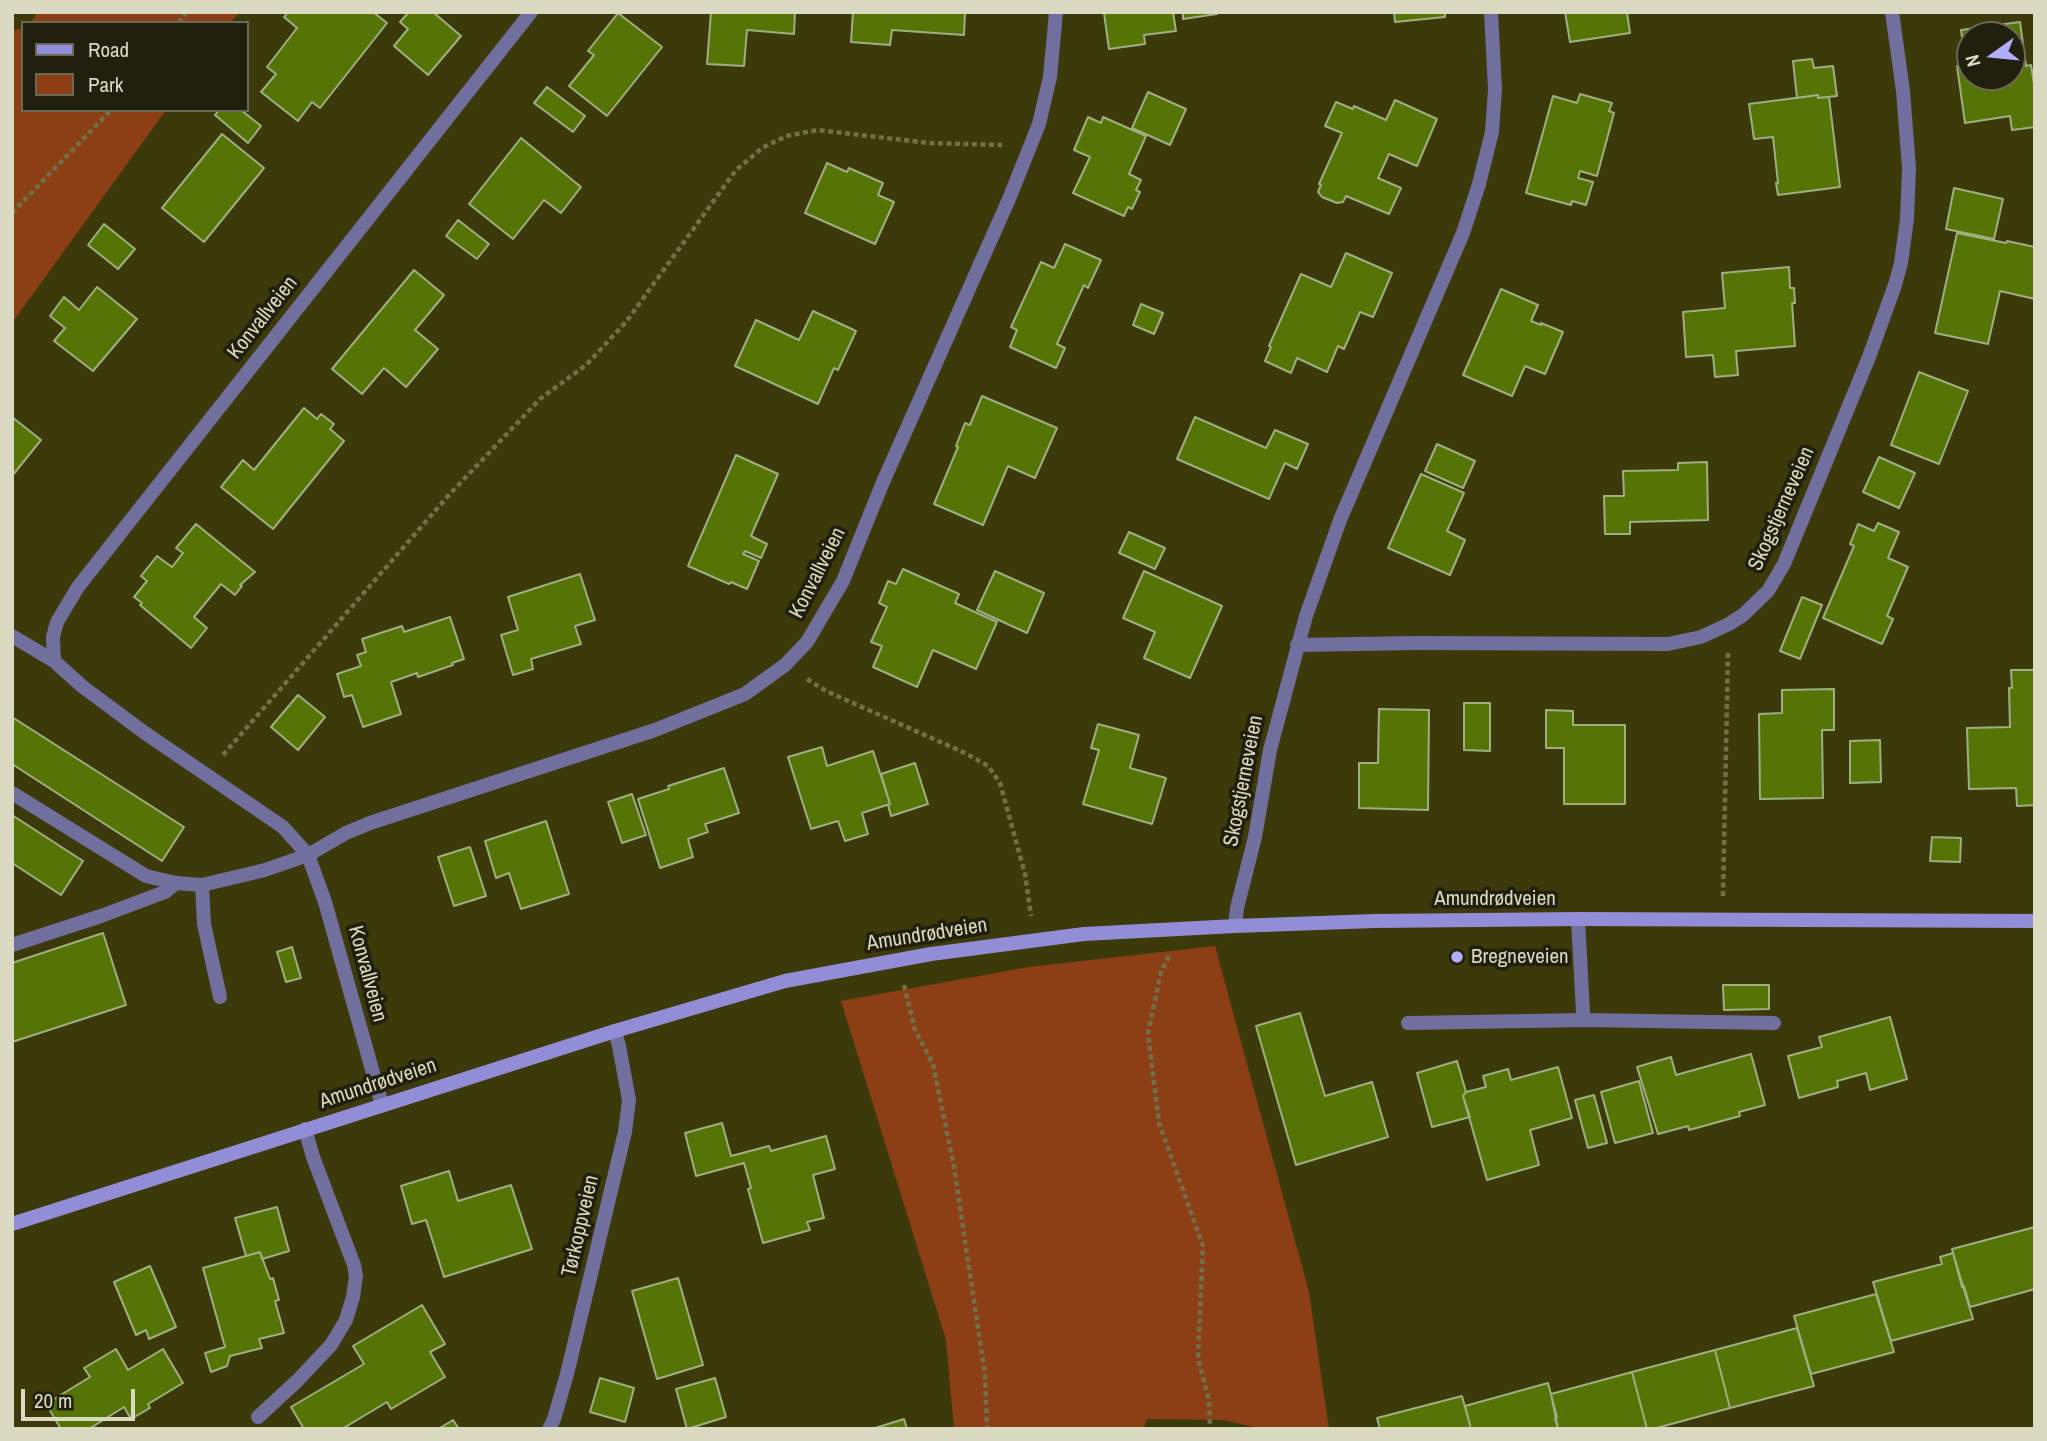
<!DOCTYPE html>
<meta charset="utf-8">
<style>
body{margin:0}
#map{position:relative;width:2047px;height:1441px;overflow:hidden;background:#3c390a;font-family:"Archivo Narrow",sans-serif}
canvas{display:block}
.frame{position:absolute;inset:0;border:14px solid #dad9c1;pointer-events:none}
.legend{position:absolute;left:21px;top:21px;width:228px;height:91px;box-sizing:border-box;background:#211f0d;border:2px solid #6b6955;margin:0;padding:9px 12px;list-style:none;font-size:21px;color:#dad9c1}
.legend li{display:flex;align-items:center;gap:14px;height:35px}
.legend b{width:35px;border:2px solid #6b6955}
.north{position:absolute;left:1956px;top:21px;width:70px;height:70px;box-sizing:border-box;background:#211f0d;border:2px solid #6b6955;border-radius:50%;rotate:255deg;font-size:19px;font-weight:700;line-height:28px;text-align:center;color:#dad9c1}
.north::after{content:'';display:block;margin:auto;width:24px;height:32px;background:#b0adfa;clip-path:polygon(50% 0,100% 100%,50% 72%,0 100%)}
.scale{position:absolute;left:21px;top:1389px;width:114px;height:32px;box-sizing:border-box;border:4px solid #dad9c1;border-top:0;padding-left:9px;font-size:21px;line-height:24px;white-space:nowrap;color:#dad9c1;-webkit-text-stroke:5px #211f0d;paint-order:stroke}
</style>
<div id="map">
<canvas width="2047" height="1441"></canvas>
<div class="frame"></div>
<ul class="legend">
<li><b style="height:9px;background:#918dd7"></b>Road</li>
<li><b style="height:19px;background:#8c3f15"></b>Park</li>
</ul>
<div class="north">N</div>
<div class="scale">20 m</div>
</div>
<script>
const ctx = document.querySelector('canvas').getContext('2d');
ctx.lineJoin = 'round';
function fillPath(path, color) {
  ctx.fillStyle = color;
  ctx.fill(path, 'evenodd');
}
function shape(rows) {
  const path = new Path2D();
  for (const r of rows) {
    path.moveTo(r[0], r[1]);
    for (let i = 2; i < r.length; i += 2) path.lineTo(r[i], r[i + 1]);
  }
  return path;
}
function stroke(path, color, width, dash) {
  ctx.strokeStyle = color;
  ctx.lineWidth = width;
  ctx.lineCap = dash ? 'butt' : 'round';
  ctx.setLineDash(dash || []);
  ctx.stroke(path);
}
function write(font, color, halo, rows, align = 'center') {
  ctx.font = font + ' "Archivo Narrow",sans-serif';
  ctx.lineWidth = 7;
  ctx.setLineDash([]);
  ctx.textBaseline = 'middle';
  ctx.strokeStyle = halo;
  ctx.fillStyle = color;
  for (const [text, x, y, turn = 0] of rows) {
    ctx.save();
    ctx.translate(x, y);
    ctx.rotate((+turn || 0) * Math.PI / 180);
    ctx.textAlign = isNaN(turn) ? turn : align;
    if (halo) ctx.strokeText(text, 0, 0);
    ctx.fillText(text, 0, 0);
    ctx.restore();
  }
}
fillPath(shape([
 [37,12,241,12,229,23,31,23],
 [23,28,23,110,166,110,12,323,12,31],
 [1215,946,1309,1292,1329,1429,1263,1429,1223,1420,1147,1419,1143,1429,954,1429,946,1340,841,1001,1029,967]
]), '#8c3f15');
const building = shape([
 [288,12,373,12,387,23,320,108,312,102,298,121,261,92,276,74,267,67,297,28,284,17,288,12],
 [409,12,433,12,461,36,428,75,394,46,408,29,400,22,409,12],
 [711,12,795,12,794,34,747,30,744,66,707,64,711,12],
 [853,12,965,12,964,35,892,30,890,45,851,42,853,12],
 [1110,12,1173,12,1176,31,1144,35,1145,44,1109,49,1104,13,1110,12],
 [1183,12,1216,12,1217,14,1183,19,1183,12],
 [1394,12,1445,12,1445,17,1395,22,1394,12],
 [1565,12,1627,12,1630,33,1570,42,1565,12],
 [618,13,662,47,607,116,569,86,594,55,588,51,618,13],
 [2020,22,2026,66,2031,65,2035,90,2035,127,2012,130,2010,116,1965,123,1957,66,1966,65,1961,30,2020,22],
 [1970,35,2012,35,2012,77,1970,77,1970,35],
 [1812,59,1814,68,1833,66,1837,96,1818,98,1818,95,1797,98,1793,61,1812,59],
 [547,87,585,116,573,132,534,103,547,87],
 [1148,92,1186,109,1170,145,1132,128,1148,92],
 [1580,94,1612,103,1609,111,1614,113,1597,176,1580,171,1578,178,1593,182,1586,205,1572,201,1571,205,1526,193,1553,96,1577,103,1580,94],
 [1818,95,1818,98,1829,97,1840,187,1778,195,1776,183,1778,183,1773,137,1754,139,1749,104,1818,95],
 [1395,100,1437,119,1417,166,1389,154,1378,178,1401,188,1389,214,1346,196,1343,202,1337,203,1322,197,1318,192,1321,185,1319,184,1342,133,1325,126,1336,102,1353,109,1354,106,1386,120,1395,100],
 [219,110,241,110,261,126,248,143,215,115,219,110],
 [1088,117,1101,123,1103,117,1146,136,1129,174,1141,180,1136,190,1140,192,1132,209,1128,207,1124,216,1073,193,1090,157,1074,150,1088,117],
 [222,134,264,168,204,242,162,208,222,134],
 [521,138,581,187,561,213,544,200,513,239,469,204,521,138],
 [827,163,847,172,849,168,883,183,878,195,894,202,875,244,805,213,827,163],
 [1954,188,2003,199,1994,239,1946,229,1954,188],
 [458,220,489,244,477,259,446,236,458,220],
 [104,224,135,249,118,269,88,245,104,224],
 [1957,233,2006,243,2007,241,2035,247,2035,299,2000,291,1988,344,1935,333,1957,233],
 [1065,244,1101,260,1088,288,1084,285,1057,344,1065,348,1056,368,1010,347,1017,330,1011,327,1041,262,1054,268,1065,244],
 [1346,253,1392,273,1373,317,1360,312,1344,349,1338,346,1327,372,1297,358,1291,373,1265,361,1271,347,1269,346,1301,274,1331,287,1346,253],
 [1789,267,1790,288,1794,288,1795,303,1792,303,1795,346,1736,351,1738,375,1715,377,1713,355,1686,357,1683,312,1725,308,1722,273,1789,267],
 [414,270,444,295,415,330,438,349,406,387,384,368,362,394,332,369,414,270],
 [97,287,137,319,93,371,54,341,65,328,50,316,64,297,79,310,97,287],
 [1501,289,1538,305,1531,321,1541,325,1541,323,1563,332,1545,374,1525,366,1512,396,1463,375,1501,289],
 [1141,304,1163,313,1154,334,1133,325,1141,304],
 [813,311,856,331,838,370,834,368,818,404,735,366,756,320,799,340,813,311],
 [1919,372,1968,391,1939,464,1891,445,1919,372],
 [982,396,1057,428,1035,478,1008,466,983,525,934,504,958,447,956,446,965,423,970,425,982,396],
 [304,408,317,419,321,414,334,424,330,429,344,441,273,529,221,487,243,460,254,470,304,408],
 [12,417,41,440,12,476,12,417],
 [1195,417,1266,448,1275,430,1308,444,1297,469,1285,463,1269,499,1177,459,1195,417],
 [1437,444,1475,461,1463,488,1425,471,1437,444],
 [736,455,778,474,751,536,767,544,761,558,745,551,743,554,759,561,747,589,731,582,729,584,688,566,736,455],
 [1879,457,1915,473,1899,508,1863,492,1879,457],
 [1707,462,1708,520,1630,522,1630,534,1605,534,1604,496,1624,496,1623,471,1678,470,1678,463,1707,462],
 [1421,474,1464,493,1447,531,1465,540,1450,575,1388,548,1421,474],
 [1878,523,1899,532,1888,558,1908,567,1887,616,1893,619,1882,644,1823,618,1854,546,1850,544,1858,524,1874,531,1878,523],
 [196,524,255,572,240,585,242,586,235,595,221,584,194,617,207,628,191,648,140,605,142,603,134,597,147,581,141,576,157,556,172,567,183,553,176,548,196,524],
 [1129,532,1165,548,1155,569,1119,553,1129,532],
 [903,569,959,594,955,603,997,622,976,669,933,650,917,687,873,667,882,646,871,642,887,607,879,603,888,581,896,584,903,569],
 [995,571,1044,593,1027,633,977,610,995,571],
 [1144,571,1222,606,1190,678,1144,658,1155,632,1123,618,1144,571],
 [580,574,595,620,575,626,581,644,531,659,533,669,513,675,501,635,518,630,508,597,580,574],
 [1802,597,1822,605,1800,659,1780,651,1802,597],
 [450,617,464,659,452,663,453,665,418,677,417,673,391,682,401,714,363,727,352,695,344,697,337,674,361,666,357,655,366,652,362,639,402,626,404,632,450,617],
 [2011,670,2035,670,2035,805,2017,806,2016,788,1969,789,1967,728,2010,727,2009,688,2012,688,2011,670],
 [1834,689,1834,730,1822,730,1823,798,1760,799,1759,714,1782,713,1782,690,1834,689],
 [298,695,325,717,298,750,271,727,298,695],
 [1464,703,1490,703,1490,751,1464,750,1464,703],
 [1379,709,1429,710,1428,810,1359,808,1359,763,1378,763,1379,709],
 [1546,710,1573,711,1573,725,1625,725,1625,804,1564,804,1564,748,1546,748,1546,710],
 [12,717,184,827,162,861,12,764,12,717],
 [1098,724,1139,735,1130,768,1166,778,1152,824,1083,804,1099,750,1091,748,1098,724],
 [1880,740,1881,782,1850,783,1850,741,1880,740],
 [822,747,827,766,873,751,890,804,862,813,868,834,845,841,838,821,811,829,788,757,822,747],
 [915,763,928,804,891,816,888,805,890,804,881,774,915,763],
 [724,768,739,813,705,824,708,832,688,839,693,857,660,868,638,799,669,789,668,786,724,768],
 [632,794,646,835,622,843,608,802,632,794],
 [12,815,83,861,61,895,12,863,12,815],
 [546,821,569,894,521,909,509,873,496,878,485,841,546,821],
 [1932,837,1961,838,1960,862,1930,861,1932,837],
 [470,847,486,896,454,906,438,857,470,847],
 [103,933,126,1005,12,1042,12,963,103,933],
 [292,947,301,978,286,982,277,952,292,947],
 [1723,985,1769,985,1769,1009,1724,1010,1723,985],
 [1300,1013,1325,1096,1372,1082,1388,1137,1296,1165,1256,1026,1300,1013],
 [1890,1017,1907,1079,1870,1090,1866,1073,1837,1081,1838,1087,1799,1098,1788,1056,1822,1047,1819,1037,1890,1017],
 [1751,1054,1765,1105,1739,1112,1740,1116,1689,1130,1688,1126,1658,1134,1637,1067,1671,1057,1676,1075,1751,1054],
 [1457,1061,1466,1092,1463,1096,1470,1117,1432,1127,1417,1073,1457,1061],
 [1558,1067,1572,1118,1530,1130,1539,1165,1487,1180,1463,1096,1466,1092,1486,1087,1483,1076,1508,1069,1511,1080,1558,1067],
 [1639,1081,1653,1133,1615,1143,1601,1092,1639,1081],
 [1594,1095,1607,1143,1588,1148,1575,1100,1594,1095],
 [722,1123,731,1156,769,1146,771,1151,826,1136,835,1169,813,1175,824,1218,807,1222,810,1230,763,1243,748,1189,751,1188,744,1163,696,1176,685,1133,722,1123],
 [449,1171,458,1201,511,1185,532,1249,444,1277,426,1220,412,1224,401,1186,449,1171],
 [277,1207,289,1251,262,1259,260,1252,246,1256,235,1218,277,1207],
 [2035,1227,2035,1289,1970,1307,1964,1286,1962,1287,1952,1249,2035,1227],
 [260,1252,270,1279,273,1278,279,1300,275,1301,284,1333,259,1339,262,1348,230,1356,227,1366,211,1372,205,1353,225,1347,203,1268,260,1252],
 [1953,1253,1973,1319,1891,1341,1873,1282,1942,1264,1940,1257,1953,1253],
 [150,1266,176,1327,149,1339,146,1330,136,1335,114,1282,150,1266],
 [678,1278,703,1365,657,1379,632,1291,678,1278],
 [1876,1294,1894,1352,1811,1374,1794,1316,1876,1294],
 [422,1305,445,1344,430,1352,445,1377,391,1409,387,1402,342,1429,304,1429,291,1407,364,1364,353,1346,422,1305],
 [1797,1328,1814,1386,1730,1408,1715,1350,1797,1328],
 [116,1349,128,1370,163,1349,183,1383,148,1404,150,1408,131,1419,124,1407,89,1429,61,1429,46,1404,90,1377,84,1368,116,1349],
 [1715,1350,1730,1408,1653,1429,1647,1429,1632,1372,1715,1350],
 [1632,1372,1647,1429,1558,1429,1551,1394,1632,1372],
 [600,1378,634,1388,625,1422,590,1412,600,1378],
 [715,1378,726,1417,687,1429,676,1389,715,1378],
 [1548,1383,1557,1417,1555,1418,1558,1429,1471,1429,1465,1406,1548,1383],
 [1462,1396,1471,1429,1380,1429,1377,1418,1462,1396],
 [904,1419,907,1429,872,1429,904,1419],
 [453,1420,459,1429,438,1429,453,1420]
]);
fillPath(building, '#567306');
stroke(building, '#9eaf83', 2);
stroke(shape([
 [179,23,186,12],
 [12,213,111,110],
 [807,679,826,691,965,753,988,766,1000,783,1025,874,1031,916],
 [223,755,448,496,540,399,586,365,626,322,736,170,762,148,786,136,818,130,929,143,1002,145],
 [1723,896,1728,652],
 [1169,956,1161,972,1148,1033,1159,1123,1203,1246,1198,1358,1209,1400,1210,1429],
 [904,985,915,1030,933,1064,954,1167,985,1375,987,1429]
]), '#727049', 4.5, [5, 3.5]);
stroke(shape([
 [12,793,146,876,176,883],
 [202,885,204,924,220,997]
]), '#716f9e', 14);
stroke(shape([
 [12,636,54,661],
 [1297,645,1416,643,1668,644,1701,637,1729,624,1743,615,1768,591,1784,564,1869,357,1895,285,1901,263,1907,219,1909,168,1903,91,1892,12],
 [1578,919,1583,1012,1585,1020,1774,1023],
 [1235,926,1237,908,1255,837,1270,750,1306,616,1340,520,1463,233,1479,184,1492,132,1495,89,1491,12],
 [12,945,101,916,165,892,176,883,202,885,265,870,308,855,346,833,370,823,655,730,745,694,785,665,807,642,843,581,883,482,1009,199,1039,124,1050,77,1056,12],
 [1408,1023,1585,1020],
 [382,1105,325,902,308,855,283,827,145,733,83,687,54,661,53,637,57,622,78,587,531,12],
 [258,1417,297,1381,331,1345,346,1320,353,1297,356,1276,354,1265,313,1157,305,1129],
 [549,1429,554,1419,567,1374,625,1132,629,1100,619,1046,615,1031]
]), '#716f9e', 14);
stroke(shape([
 [12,1224,615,1031,785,981,931,954,1084,934,1235,926,1375,921,1578,919,2035,921]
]), '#918dd7', 14);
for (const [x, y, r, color] of [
 [1457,957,7,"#b0adfa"]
]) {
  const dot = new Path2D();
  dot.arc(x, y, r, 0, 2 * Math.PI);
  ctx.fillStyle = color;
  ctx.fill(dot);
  stroke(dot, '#211f0d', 2.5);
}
write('21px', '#dad9c1', '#211f0d', [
 ["Konvallveien",263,318,-52],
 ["Skogstjerneveien",1782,509,-66],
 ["Konvallveien",818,573,-63],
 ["Skogstjerneveien",1244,781,-79],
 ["Amundrødveien",1495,899],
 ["Amundrødveien",927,935,-9],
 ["Konvallveien",367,974,75],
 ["Amundrødveien",378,1084,-18],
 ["Tørkoppveien",581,1226,-77]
]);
write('21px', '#dad9c1', '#211f0d', [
 ["Bregneveien",1471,957]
], 'left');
</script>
